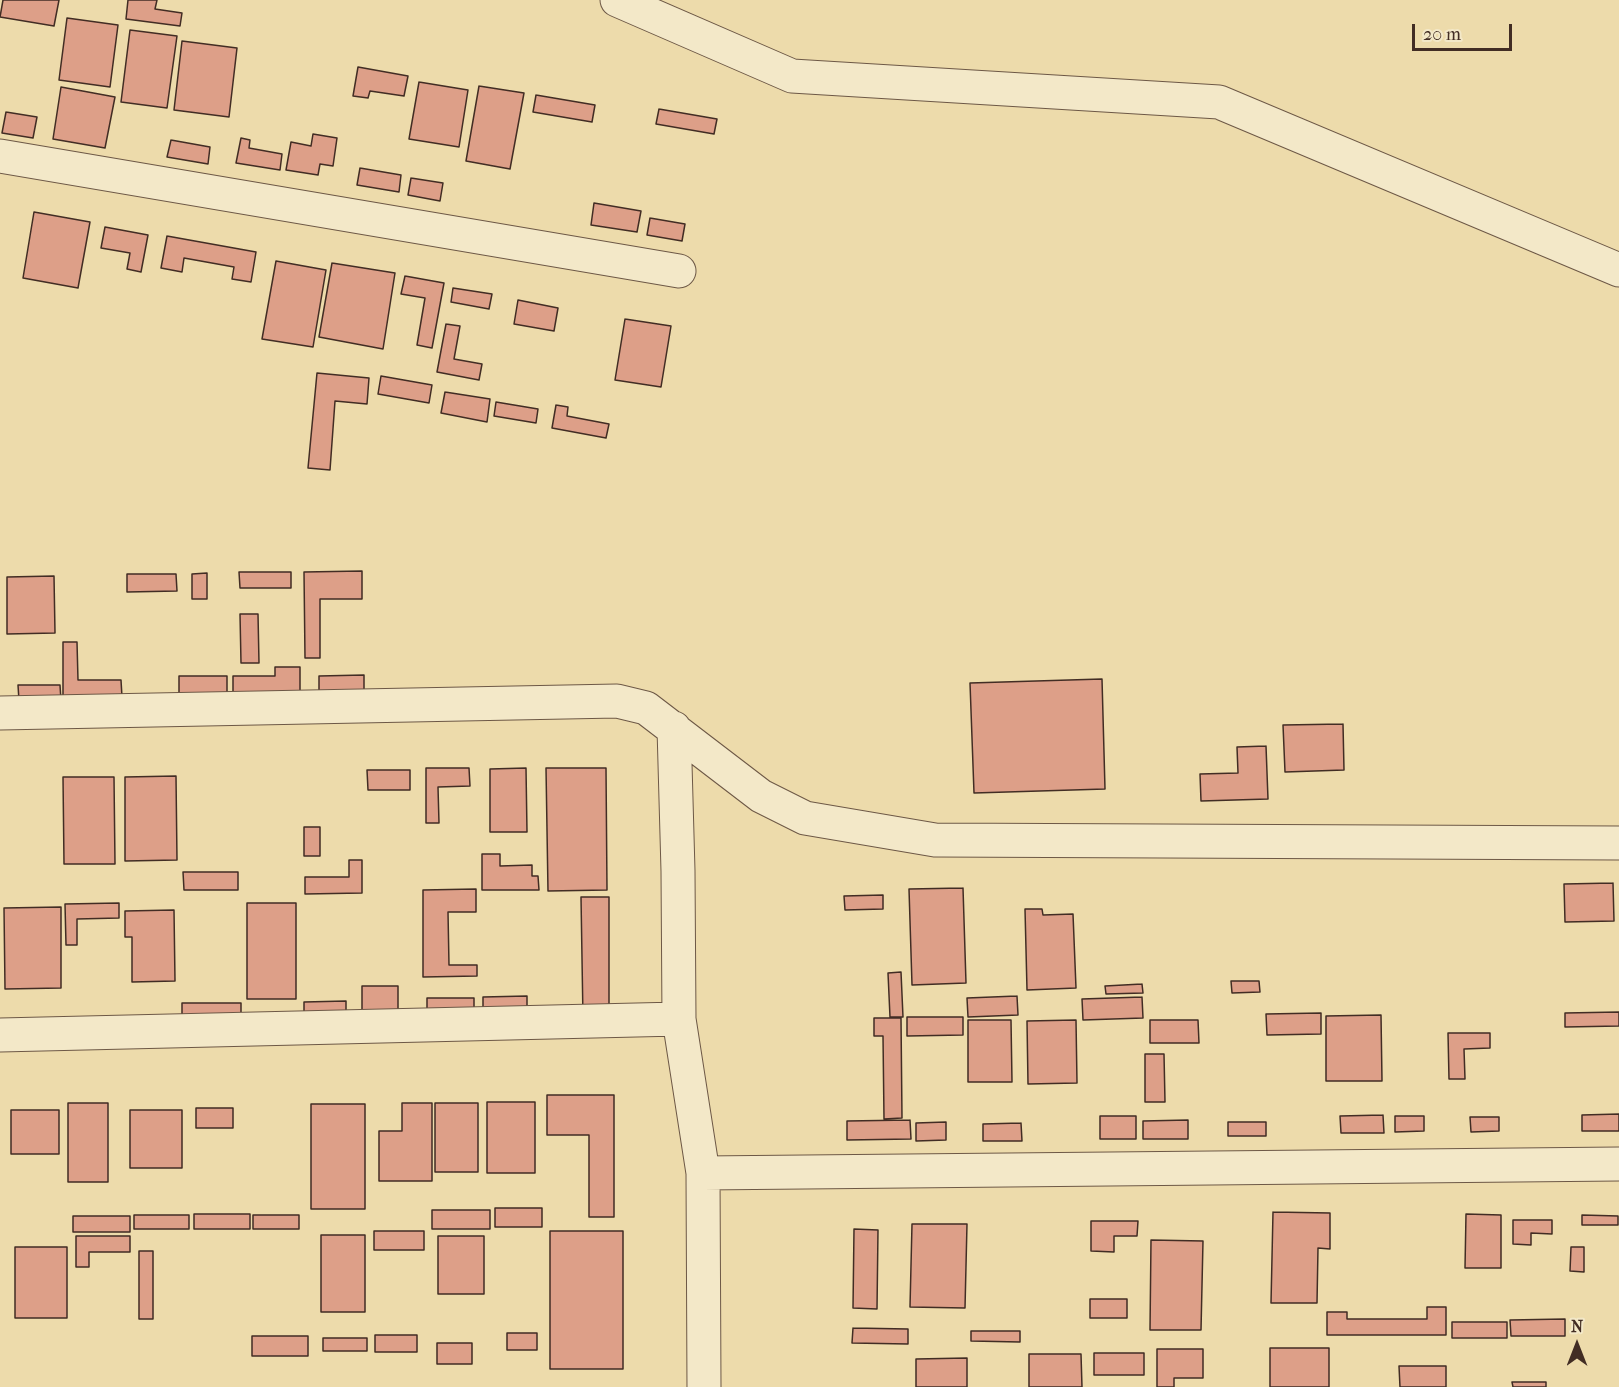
<!DOCTYPE html>
<style>
body{margin:0}
#map{position:relative;width:1619px;height:1387px;overflow:hidden;background:#eddbab;font-family:"IM FELL French Canon",serif}
canvas{display:block}
.north{position:absolute;left:1547px;top:1315px;width:60px;height:60px;-webkit-text-stroke:4px #f3e8c8;paint-order:stroke;rotate:0deg;font-size:16px;font-weight:700;line-height:24px;text-align:center;color:#422d24}
.north::after{content:'';display:block;margin:auto;width:21px;height:27px;background:#422d24;clip-path:polygon(50% 0,100% 100%,50% 72%,0 100%)}
.scale{position:absolute;left:1412px;top:24px;width:100px;height:27px;box-sizing:border-box;border:3px solid #422d24;border-top:0;padding-left:8px;font-size:18px;line-height:21px;white-space:nowrap;color:#422d24;-webkit-text-stroke:4px #f3e8c8;paint-order:stroke}
</style>
<div id="map">
<canvas width="1619" height="1387"></canvas>
<div class="north">N</div>
<div class="scale">20 m</div>
</div>
<script>
const ctx = document.querySelector('canvas').getContext('2d');
ctx.lineJoin = 'round';
function fillPath(path, color) {
  ctx.fillStyle = color;
  ctx.fill(path, 'evenodd');
}
function shape(rows) {
  const path = new Path2D();
  for (const r of rows) {
    path.moveTo(r[0], r[1]);
    for (let i = 2; i < r.length; i += 2) path.lineTo(r[i], r[i + 1]);
  }
  return path;
}
function stroke(path, color, width, dash) {
  ctx.strokeStyle = color;
  ctx.lineWidth = width;
  ctx.lineCap = dash ? 'butt' : 'round';
  ctx.setLineDash(dash || []);
  ctx.stroke(path);
}
const building = shape([
 [3,0,59,0,54,26,0,17,3,0],
 [128,0,157,0,155,9,182,13,180,26,126,19,128,0],
 [67,18,118,25,110,87,59,80,67,18],
 [130,30,177,36,167,108,121,102,130,30],
 [182,41,237,48,229,117,174,110,182,41],
 [358,67,408,76,404,96,370,91,368,98,353,96,358,67],
 [419,82,468,90,459,147,409,139,419,82],
 [479,86,524,93,510,169,466,161,479,86],
 [61,87,115,97,105,148,53,139,61,87],
 [536,95,595,105,592,122,533,112,536,95],
 [659,109,717,119,714,134,656,124,659,109],
 [6,112,37,117,33,138,2,133,6,112],
 [313,134,337,138,333,166,320,164,318,175,286,170,291,142,311,146,313,134],
 [241,138,250,140,249,148,282,154,280,170,236,163,241,138],
 [171,140,210,147,208,164,167,157,171,140],
 [360,168,401,175,399,192,357,185,360,168],
 [411,178,443,183,440,201,408,195,411,178],
 [594,203,641,211,637,232,591,225,594,203],
 [34,212,90,222,78,288,23,278,34,212],
 [650,218,685,224,682,241,647,235,650,218],
 [105,227,148,235,141,272,127,269,130,253,101,248,105,227],
 [167,236,256,252,251,282,232,279,234,267,184,258,182,272,161,268,167,236],
 [276,261,326,270,313,347,262,339,276,261],
 [332,263,395,273,383,349,319,337,332,263],
 [405,276,444,283,432,348,417,345,425,298,401,294,405,276],
 [453,288,492,294,489,309,451,302,453,288],
 [518,300,558,308,554,331,514,324,518,300],
 [625,319,671,326,661,387,615,380,625,319],
 [446,324,460,326,454,359,482,364,479,380,437,372,446,324],
 [317,373,369,378,367,404,335,401,330,470,308,468,317,373],
 [381,376,432,385,429,403,378,394,381,376],
 [445,392,490,399,487,422,441,413,445,392],
 [496,402,538,409,536,423,494,416,496,402],
 [556,405,568,407,567,416,609,424,606,438,552,428,556,405],
 [362,571,362,599,320,599,320,658,305,658,304,572,362,571],
 [239,572,291,572,291,588,240,588,239,572],
 [207,573,207,599,192,599,192,574,207,573],
 [127,574,176,574,177,591,127,592,127,574],
 [54,576,55,633,7,634,7,577,54,576],
 [240,614,258,614,259,663,241,663,240,614],
 [63,642,77,642,78,680,121,680,122,697,63,698,63,642],
 [275,667,300,667,300,698,233,699,233,676,275,676,275,667],
 [364,675,364,693,319,693,319,676,364,675],
 [179,676,227,676,227,694,179,695,179,676],
 [1102,679,1105,789,974,793,970,683,1102,679],
 [18,685,60,685,61,701,19,701,18,685],
 [1343,724,1344,770,1285,772,1283,725,1343,724],
 [1266,746,1268,799,1201,801,1200,774,1238,773,1237,747,1266,746],
 [426,768,469,768,470,786,438,787,439,823,426,823,426,768],
 [526,768,527,832,490,832,490,769,526,768],
 [546,768,606,768,607,890,548,891,546,768],
 [367,770,410,770,410,790,368,790,367,770],
 [176,776,177,860,125,861,125,777,176,776],
 [63,777,114,777,115,864,64,864,63,777],
 [304,827,320,827,320,856,304,856,304,827],
 [482,854,500,854,500,866,532,865,532,876,538,876,539,890,482,890,482,854],
 [349,860,362,860,362,893,305,894,305,877,349,877,349,860],
 [183,872,238,872,238,890,184,890,183,872],
 [1613,883,1614,921,1565,922,1564,884,1613,883],
 [963,888,966,983,912,985,909,889,963,888],
 [476,889,476,912,448,912,449,965,477,965,477,976,423,977,423,890,476,889],
 [883,895,883,909,845,910,844,896,883,895],
 [581,897,609,897,609,1019,583,1019,581,897],
 [119,903,119,918,77,919,77,945,66,945,65,904,119,903],
 [247,903,296,903,296,999,247,999,247,903],
 [61,907,61,988,5,989,4,908,61,907],
 [1025,909,1042,909,1043,915,1073,914,1076,988,1027,990,1025,909],
 [174,910,175,981,132,982,132,937,125,937,125,911,174,910],
 [901,972,903,1017,890,1017,888,973,901,972],
 [1231,981,1259,981,1260,992,1232,993,1231,981],
 [1142,984,1143,993,1106,994,1105,986,1142,984],
 [362,986,398,986,398,1014,362,1015,362,986],
 [527,996,527,1014,483,1015,483,997,527,996],
 [1017,996,1018,1015,968,1017,967,998,1017,996],
 [1142,997,1143,1018,1083,1020,1082,999,1142,997],
 [427,998,474,998,474,1013,427,1014,427,998],
 [346,1001,346,1018,304,1018,304,1002,346,1001],
 [182,1003,241,1003,241,1026,182,1027,182,1003],
 [1619,1012,1619,1026,1565,1027,1565,1013,1619,1012],
 [1321,1013,1321,1034,1267,1035,1266,1014,1321,1013],
 [1381,1015,1382,1081,1326,1081,1326,1016,1381,1015],
 [907,1017,963,1017,963,1035,907,1036,907,1017],
 [874,1018,901,1018,902,1118,884,1119,883,1036,874,1036,874,1018],
 [968,1020,1011,1020,1012,1082,968,1082,968,1020],
 [1076,1020,1077,1083,1028,1084,1027,1021,1076,1020],
 [1150,1020,1198,1020,1199,1043,1150,1043,1150,1020],
 [1448,1033,1490,1033,1490,1048,1464,1049,1465,1079,1449,1079,1448,1033],
 [1145,1054,1164,1054,1165,1102,1145,1102,1145,1054],
 [547,1095,614,1095,614,1217,589,1217,589,1135,547,1135,547,1095],
 [487,1102,535,1102,535,1173,487,1173,487,1102],
 [68,1103,108,1103,108,1182,68,1182,68,1103],
 [402,1103,432,1103,432,1181,379,1181,379,1131,402,1131,402,1103],
 [435,1103,478,1103,478,1172,435,1172,435,1103],
 [311,1104,365,1104,365,1209,311,1209,311,1104],
 [196,1108,233,1108,233,1128,196,1128,196,1108],
 [11,1110,59,1110,59,1154,11,1154,11,1110],
 [130,1110,182,1110,182,1168,130,1168,130,1110],
 [1619,1114,1619,1131,1582,1131,1582,1115,1619,1114],
 [1383,1115,1384,1133,1341,1133,1340,1116,1383,1115],
 [1100,1116,1136,1116,1136,1139,1100,1139,1100,1116],
 [1395,1116,1424,1116,1424,1131,1395,1132,1395,1116],
 [1470,1117,1499,1117,1499,1131,1471,1132,1470,1117],
 [910,1120,911,1139,847,1140,847,1121,910,1120],
 [1188,1120,1188,1139,1143,1139,1143,1121,1188,1120],
 [946,1122,946,1140,916,1141,916,1123,946,1122],
 [1228,1122,1266,1122,1266,1136,1228,1136,1228,1122],
 [1021,1123,1022,1141,983,1141,983,1124,1021,1123],
 [495,1208,542,1208,542,1227,495,1227,495,1208],
 [432,1210,490,1210,490,1229,432,1229,432,1210],
 [1273,1212,1330,1213,1330,1249,1318,1248,1317,1303,1271,1303,1273,1212],
 [194,1214,250,1214,250,1229,194,1229,194,1214],
 [1466,1214,1501,1215,1501,1268,1465,1268,1466,1214],
 [134,1215,189,1215,189,1229,134,1229,134,1215],
 [253,1215,299,1215,299,1229,253,1229,253,1215],
 [1582,1215,1618,1216,1618,1225,1582,1225,1582,1215],
 [73,1216,130,1216,130,1232,73,1232,73,1216],
 [1513,1220,1552,1220,1552,1234,1531,1233,1531,1245,1513,1244,1513,1220],
 [1091,1221,1138,1221,1137,1236,1114,1236,1114,1252,1091,1251,1091,1221],
 [912,1224,967,1224,965,1308,910,1307,912,1224],
 [854,1229,878,1230,877,1309,853,1308,854,1229],
 [374,1231,424,1231,424,1250,374,1250,374,1231],
 [550,1231,623,1231,623,1369,550,1369,550,1231],
 [321,1235,365,1235,365,1312,321,1312,321,1235],
 [76,1236,130,1236,130,1252,89,1252,89,1267,76,1267,76,1236],
 [438,1236,484,1236,484,1294,438,1294,438,1236],
 [1151,1240,1203,1241,1201,1330,1150,1330,1151,1240],
 [15,1247,67,1247,67,1318,15,1318,15,1247],
 [1571,1247,1584,1247,1584,1272,1570,1271,1571,1247],
 [139,1251,153,1251,153,1319,139,1319,139,1251],
 [1090,1299,1127,1299,1127,1318,1090,1318,1090,1299],
 [1427,1307,1446,1307,1446,1335,1327,1335,1327,1312,1347,1312,1347,1319,1427,1319,1427,1307],
 [1565,1319,1565,1336,1511,1336,1510,1320,1565,1319],
 [1452,1322,1507,1322,1507,1338,1452,1338,1452,1322],
 [853,1328,908,1329,908,1344,852,1343,853,1328],
 [971,1331,1020,1331,1020,1342,971,1341,971,1331],
 [507,1333,537,1333,537,1350,507,1350,507,1333],
 [375,1335,417,1335,417,1352,375,1352,375,1335],
 [252,1336,308,1336,308,1356,252,1356,252,1336],
 [323,1338,367,1338,367,1351,323,1351,323,1338],
 [437,1343,472,1343,472,1364,437,1364,437,1343],
 [1270,1348,1329,1348,1329,1387,1270,1387,1270,1348],
 [1157,1349,1203,1349,1203,1378,1174,1378,1174,1387,1157,1387,1157,1349],
 [1094,1353,1144,1353,1144,1375,1094,1375,1094,1353],
 [1029,1354,1081,1354,1082,1387,1029,1387,1029,1354],
 [967,1358,967,1387,916,1387,916,1359,967,1358],
 [1399,1366,1446,1366,1446,1387,1400,1387,1399,1366],
 [1512,1382,1546,1382,1546,1387,1513,1387,1512,1382]
]);
fillPath(building, '#dd9f88');
stroke(building, '#422d24', 1.5);
const minor = shape([
 [617,0,792,76,1219,102,1619,270],
 [0,156,679,271],
 [0,713,617,701,646,708,761,796,805,818,935,840,1619,843],
 [674,728,678,871,679,1019,703,1173,704,1387],
 [0,1035,679,1019],
 [703,1173,1619,1164]
]);
stroke(minor, '#6d5846', 35);
stroke(minor, '#f3e8c8', 33);
</script>
